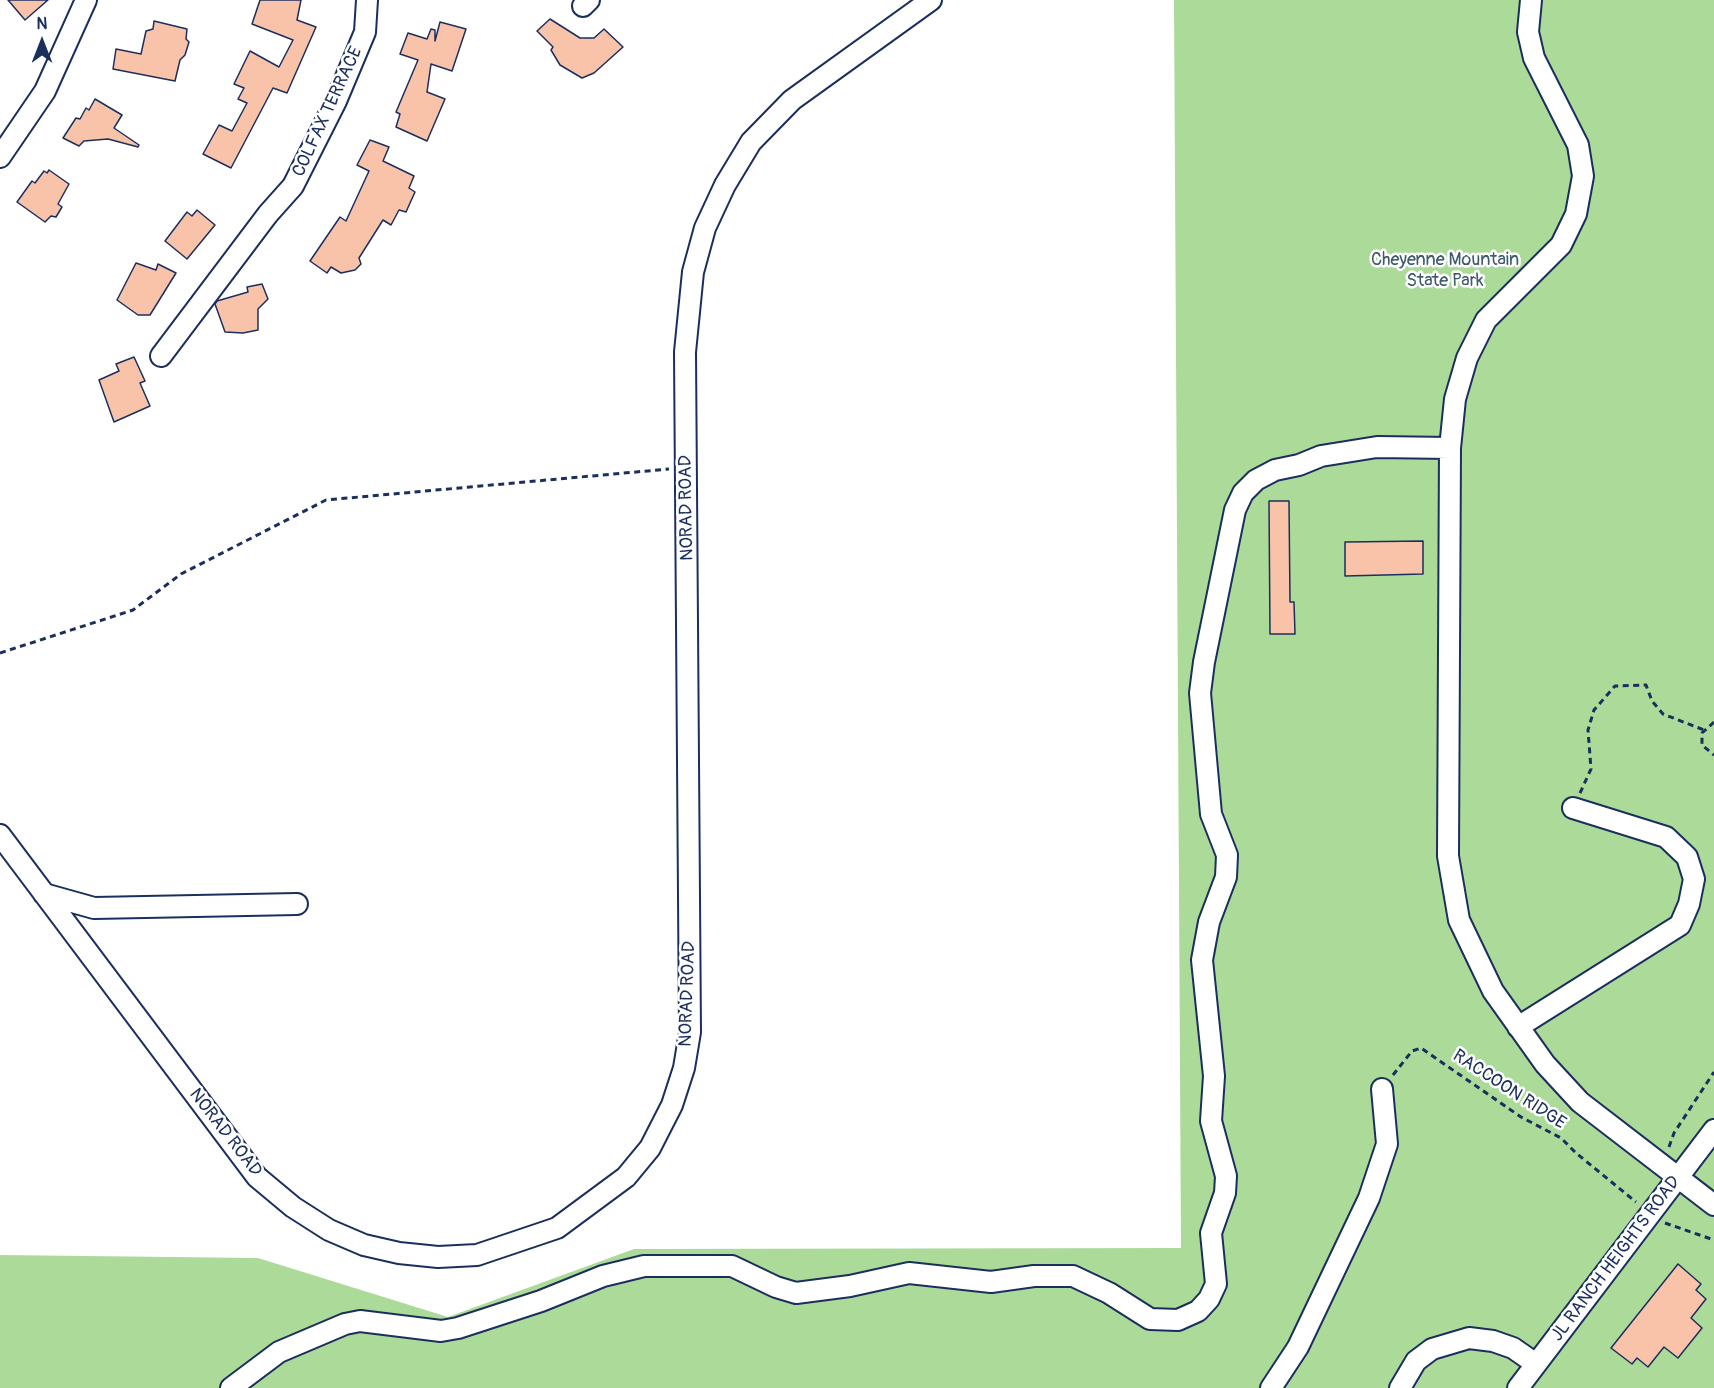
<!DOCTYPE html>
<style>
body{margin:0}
#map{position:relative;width:1714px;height:1388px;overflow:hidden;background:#fff;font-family:Pangolin,sans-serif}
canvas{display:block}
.north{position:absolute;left:12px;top:12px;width:60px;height:60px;-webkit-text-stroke:4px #fff;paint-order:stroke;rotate:0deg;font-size:16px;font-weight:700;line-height:24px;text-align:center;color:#1b2f5e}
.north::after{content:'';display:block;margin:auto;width:21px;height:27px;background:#1b2f5e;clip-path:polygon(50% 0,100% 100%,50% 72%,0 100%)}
</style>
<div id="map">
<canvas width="1714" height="1388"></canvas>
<div class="north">N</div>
</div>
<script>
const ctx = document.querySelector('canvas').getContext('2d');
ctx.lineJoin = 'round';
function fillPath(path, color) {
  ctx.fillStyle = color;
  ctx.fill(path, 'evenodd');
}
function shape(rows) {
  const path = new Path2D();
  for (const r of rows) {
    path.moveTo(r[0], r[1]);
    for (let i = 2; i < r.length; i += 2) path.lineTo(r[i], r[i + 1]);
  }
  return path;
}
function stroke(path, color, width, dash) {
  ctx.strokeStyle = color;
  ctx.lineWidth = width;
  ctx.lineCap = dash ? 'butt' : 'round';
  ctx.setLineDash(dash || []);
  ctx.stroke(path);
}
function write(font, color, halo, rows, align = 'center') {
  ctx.font = font + ' Pangolin,sans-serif';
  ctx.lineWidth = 5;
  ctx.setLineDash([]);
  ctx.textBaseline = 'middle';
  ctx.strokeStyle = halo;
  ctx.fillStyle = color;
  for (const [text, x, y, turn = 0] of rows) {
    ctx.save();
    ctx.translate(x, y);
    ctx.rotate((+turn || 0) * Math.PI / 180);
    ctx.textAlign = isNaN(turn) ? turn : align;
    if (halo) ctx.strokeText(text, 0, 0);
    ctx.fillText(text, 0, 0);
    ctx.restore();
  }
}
fillPath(shape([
 [1174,0,1714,0,1714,1388,0,1388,0,1255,258,1258,448,1317,634,1249,1181,1248]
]), '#acda99');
const building = shape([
 [8,0,48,0,25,20,8,0],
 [260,0,301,0,297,20,316,27,287,93,273,88,231,168,203,154,219,125,232,131,247,103,238,99,244,88,234,84,250,51,279,67,293,40,252,24,260,0],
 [550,19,580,38,594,38,604,29,623,47,594,73,582,78,560,65,551,50,553,47,537,31,550,19],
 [154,21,187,29,186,39,189,42,185,55,180,60,175,81,113,69,116,49,141,54,146,31,153,29,154,21],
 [440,22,466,29,452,71,431,64,427,92,445,99,427,141,396,127,400,114,396,112,418,60,400,54,408,33,427,39,431,29,435,30,435,41,440,22],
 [95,99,122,115,114,128,139,145,138,147,108,139,84,141,79,146,63,138,76,118,80,119,86,108,89,110,95,99],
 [370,140,389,147,383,161,414,176,409,188,415,192,406,212,399,210,391,225,383,220,359,258,361,264,355,270,341,273,331,267,327,273,310,261,340,217,346,221,369,171,357,165,370,140],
 [49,170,69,184,58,204,62,207,56,217,51,216,45,222,17,202,32,181,35,183,44,171,47,173,49,170],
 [197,210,215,225,187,259,165,241,187,212,192,216,197,210],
 [136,263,156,270,158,264,176,273,150,315,138,315,117,300,136,263],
 [262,284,268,299,258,309,258,330,243,333,225,332,215,304,217,301,248,292,247,287,262,284],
 [134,357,145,381,140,383,150,406,114,422,99,380,119,371,116,364,134,357],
 [1269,501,1289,501,1290,602,1294,602,1295,634,1270,634,1269,501],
 [1423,541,1423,574,1345,576,1345,542,1423,541],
 [1678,1264,1701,1284,1696,1290,1706,1299,1691,1318,1702,1328,1678,1358,1664,1347,1648,1367,1637,1358,1632,1364,1611,1348,1678,1264]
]);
fillPath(building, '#f9c3aa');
stroke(building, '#1b2f5e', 1.5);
const minor = shape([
 [1531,0,1528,32,1534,58,1578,145,1583,176,1576,214,1561,245,1486,320,1467,358,1455,399,1450,448,1448,856,1459,920,1493,991,1545,1064,1580,1102,1714,1205],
 [583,6,589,0],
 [0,157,45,91,86,0],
 [161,356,268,214,293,186,336,101,365,32,367,0],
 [0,835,257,1177,293,1207,329,1230,364,1245,399,1253,438,1257,477,1255,557,1228,626,1177,650,1148,672,1105,684,1068,690,1032,685,352,693,272,705,228,725,185,751,142,792,100,931,0],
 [44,894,94,908,297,904],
 [1518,1027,1680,925,1689,904,1694,879,1687,857,1666,837,1573,808],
 [231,1388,279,1352,345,1324,360,1321,441,1331,458,1328,541,1301,603,1276,644,1266,732,1266,776,1287,796,1293,850,1286,909,1273,991,1282,1034,1276,1073,1276,1109,1293,1150,1319,1178,1320,1198,1311,1209,1299,1216,1284,1211,1233,1225,1193,1226,1176,1211,1121,1214,1076,1202,960,1209,922,1226,877,1227,855,1211,814,1200,693,1204,662,1235,510,1243,493,1256,480,1275,470,1299,465,1321,456,1377,447,1450,448],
 [1271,1388,1298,1347,1369,1198,1387,1144,1382,1089],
 [1400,1388,1416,1361,1432,1349,1469,1338,1493,1341,1513,1348,1536,1364],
 [1518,1388,1714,1130]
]);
stroke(minor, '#1b2f5e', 24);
stroke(shape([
 [0,653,133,610,181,574,326,500,669,469],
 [1714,722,1702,733,1702,745,1714,755],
 [1580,793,1591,769,1588,730,1594,710,1615,686,1646,685,1652,701,1663,714,1704,730],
 [1393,1075,1412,1051,1421,1048,1521,1117,1561,1138,1576,1153,1636,1202],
 [1669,1147,1674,1133,1714,1072],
 [1665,1223,1714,1240]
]), '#1b2f5e', 3, [6, 4.5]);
stroke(minor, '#fff', 20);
write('18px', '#1b2f5e', '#fff', [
 ["COLFAX TERRACE",328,112,-65],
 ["NORAD ROAD",687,508,-91],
 ["NORAD ROAD",688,994,-88],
 ["RACCOON RIDGE",1509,1090,33],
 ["NORAD ROAD",225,1133,52],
 ["JL RANCH HEIGHTS ROAD",1616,1259,-53]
]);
write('18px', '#3f5a6d', '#fff', [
 ["Cheyenne Mountain",1445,260],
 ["State Park",1445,281]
]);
</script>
